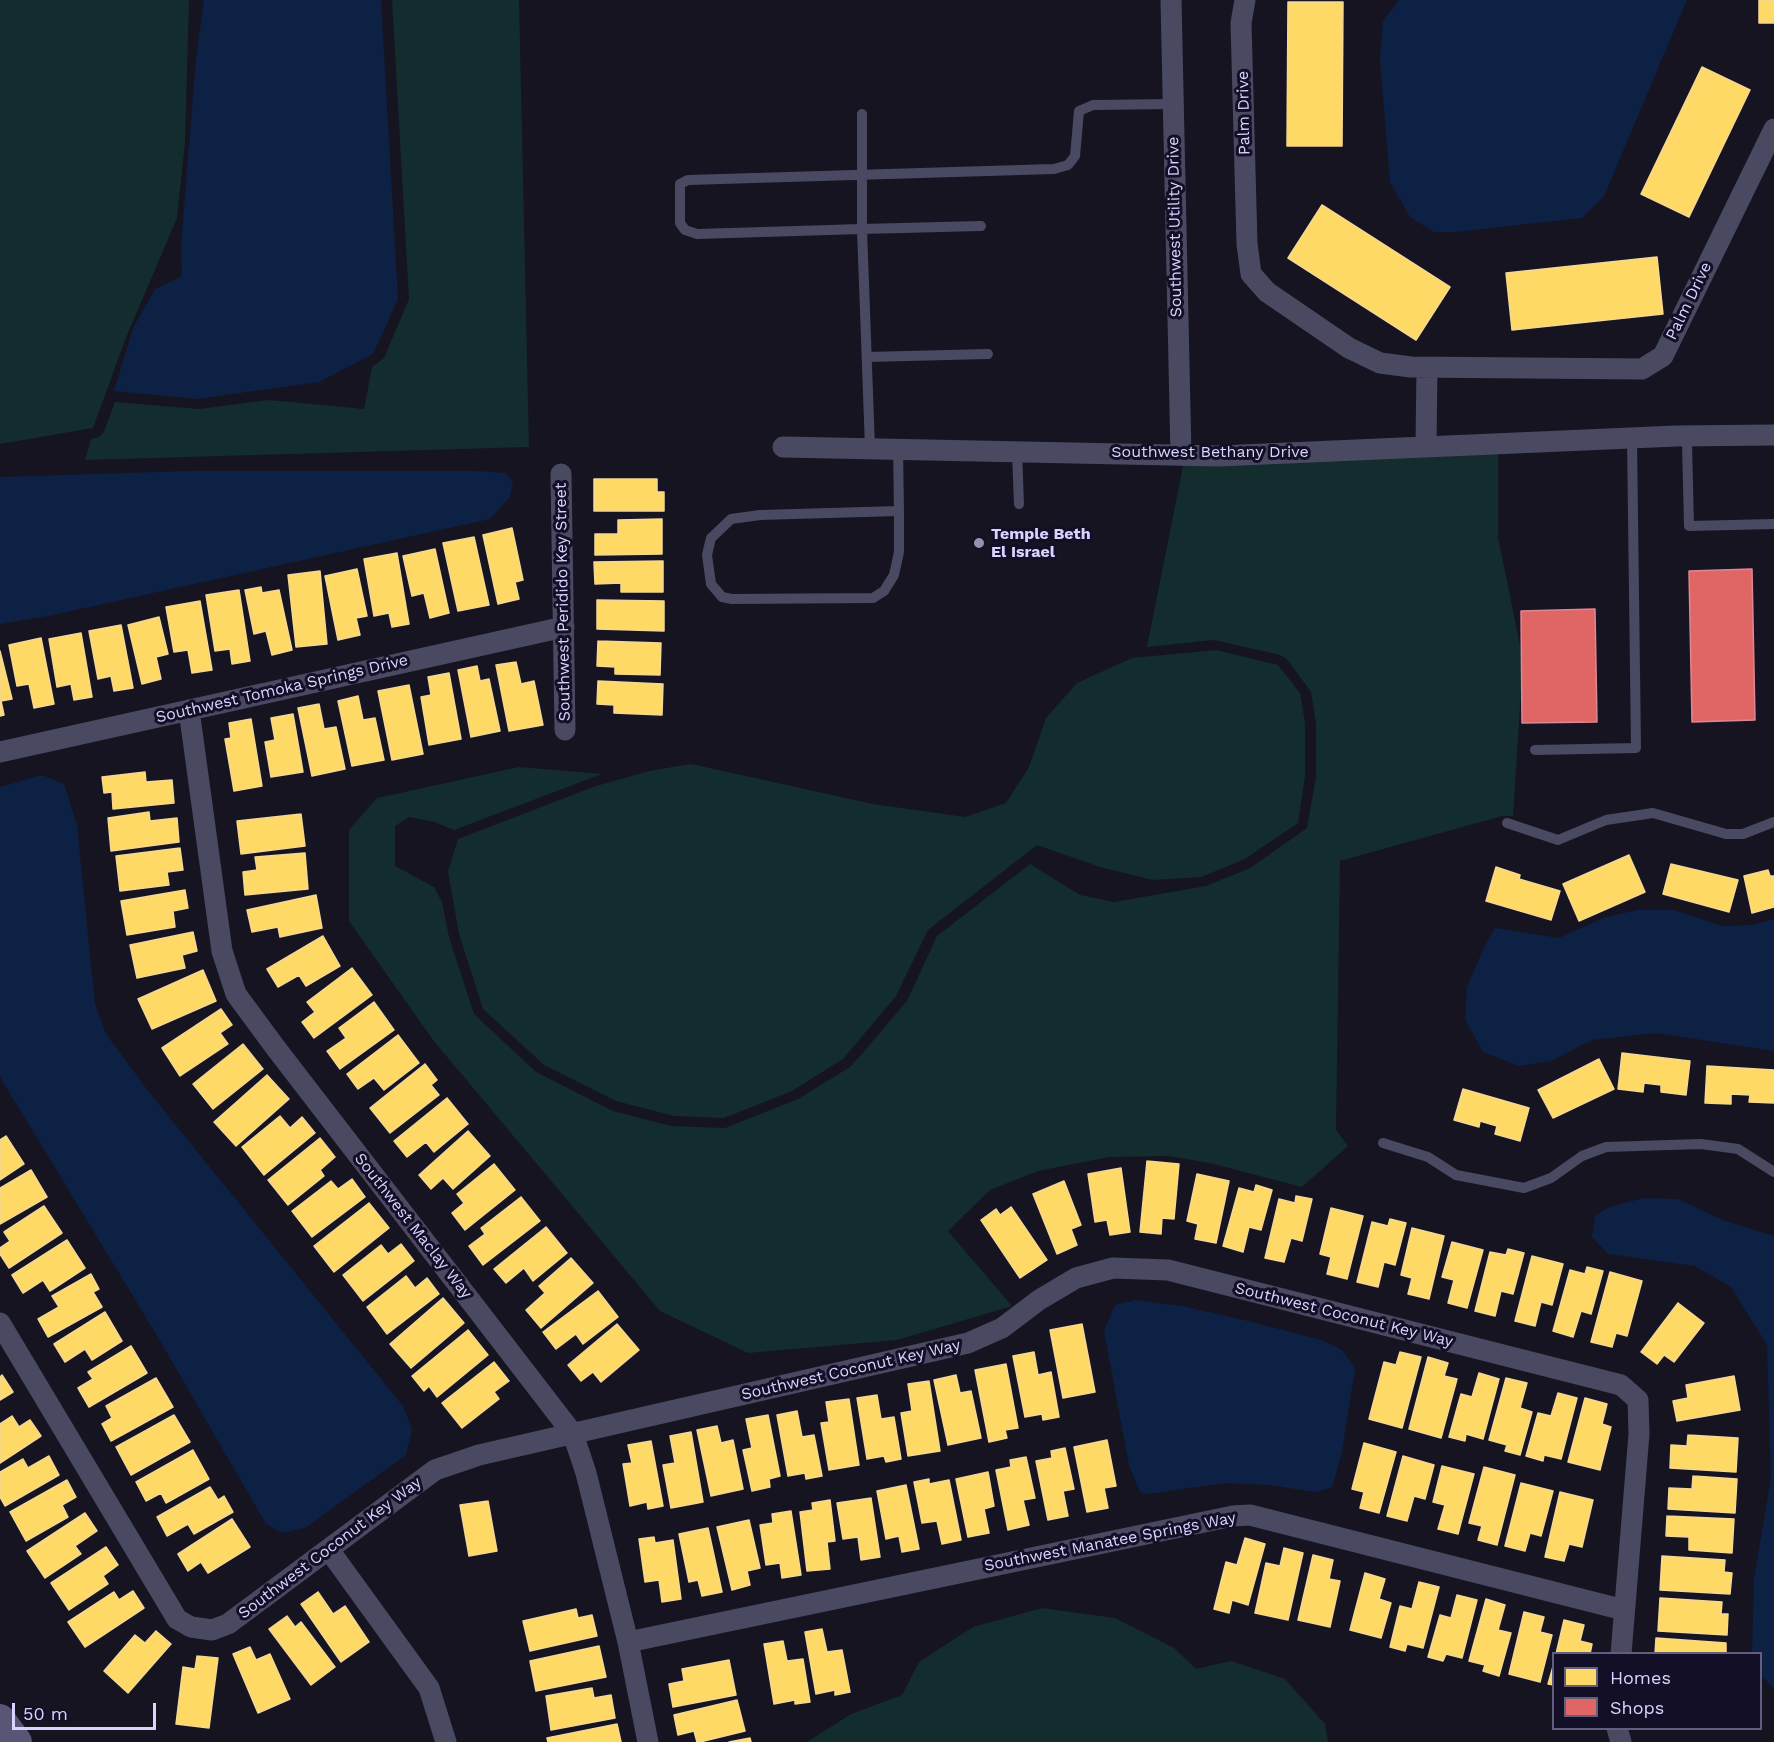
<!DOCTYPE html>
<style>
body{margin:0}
#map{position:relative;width:1774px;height:1742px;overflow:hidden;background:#161421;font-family:"Work Sans",sans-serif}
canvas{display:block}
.legend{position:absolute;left:1552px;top:1652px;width:210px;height:78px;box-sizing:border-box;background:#130f26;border:2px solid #625e7d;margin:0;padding:8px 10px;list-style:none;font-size:18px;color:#d9d4ff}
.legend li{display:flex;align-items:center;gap:12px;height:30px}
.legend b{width:30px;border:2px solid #625e7d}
.scale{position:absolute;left:12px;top:1703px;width:144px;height:27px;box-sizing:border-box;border:3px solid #d9d4ff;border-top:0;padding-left:8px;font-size:18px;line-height:21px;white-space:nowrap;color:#d9d4ff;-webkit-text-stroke:4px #130f26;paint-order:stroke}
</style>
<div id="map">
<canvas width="1774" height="1742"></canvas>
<ul class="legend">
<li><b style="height:16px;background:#ffd966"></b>Homes</li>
<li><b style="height:16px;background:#e06666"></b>Shops</li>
</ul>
<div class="scale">50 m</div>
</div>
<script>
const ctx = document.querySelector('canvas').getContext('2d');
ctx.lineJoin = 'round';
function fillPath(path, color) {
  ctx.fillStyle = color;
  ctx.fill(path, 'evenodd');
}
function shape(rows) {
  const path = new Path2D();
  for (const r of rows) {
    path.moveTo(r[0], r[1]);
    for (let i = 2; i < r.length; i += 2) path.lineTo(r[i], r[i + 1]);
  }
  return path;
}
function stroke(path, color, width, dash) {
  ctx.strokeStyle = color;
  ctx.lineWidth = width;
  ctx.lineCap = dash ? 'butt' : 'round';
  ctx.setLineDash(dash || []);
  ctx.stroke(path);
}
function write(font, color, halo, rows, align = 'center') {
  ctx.font = font + ' "Work Sans",sans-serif';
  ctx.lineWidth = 6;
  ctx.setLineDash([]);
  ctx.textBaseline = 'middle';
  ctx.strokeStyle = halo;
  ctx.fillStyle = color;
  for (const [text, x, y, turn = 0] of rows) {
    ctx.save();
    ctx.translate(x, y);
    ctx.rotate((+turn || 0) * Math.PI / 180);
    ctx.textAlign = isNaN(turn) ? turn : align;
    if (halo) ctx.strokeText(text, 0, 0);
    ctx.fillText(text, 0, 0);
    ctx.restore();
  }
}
fillPath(shape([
 [0,0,189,0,185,142,177,218,125,340,93,428,0,444],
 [392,0,519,0,529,447,85,460,91,439,99,437,104,432,115,402,199,409,269,400,364,409,372,367,384,358,409,299],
 [1187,446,1498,447,1498,537,1523,660,1513,816,1502,816,1340,861,1336,1130,1348,1146,1302,1187,1210,1163,1168,1156,1109,1157,1038,1171,990,1190,948,1231,1012,1306,897,1340,748,1353,660,1311,433,1040,349,921,349,830,377,798,519,767,602,774,454,830,435,822,409,817,395,826,395,866,434,887,442,902,449,937,474,1014,536,1072,613,1111,671,1126,725,1128,798,1099,850,1067,860,1056,907,1001,937,936,1030,864,1080,895,1114,902,1206,886,1250,868,1307,828,1316,777,1316,723,1311,692,1287,659,1280,655,1214,640,1147,647],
 [1216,650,1278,665,1300,693,1305,723,1305,776,1298,823,1245,859,1201,877,1153,880,1100,867,1037,845,928,930,896,996,843,1059,792,1091,724,1118,674,1116,616,1101,544,1065,483,1009,459,934,448,871,458,839,596,786,649,771,691,764,873,804,965,817,1006,803,1029,767,1046,718,1077,683,1132,658],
 [1042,1608,1115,1618,1174,1648,1196,1669,1231,1661,1285,1679,1325,1724,1328,1742,807,1742,851,1714,902,1695,919,1662,973,1627]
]), '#132c2d');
fillPath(shape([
 [204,0,381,0,398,299,373,354,319,382,197,399,114,391,133,328,155,289,182,276,181,246,196,58],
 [1399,0,1687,0,1604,196,1582,218,1455,232,1434,232,1410,217,1390,182,1380,59,1383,21],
 [188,471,478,471,506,473,513,482,510,497,490,519,53,615,0,624,0,477],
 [42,775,64,784,77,825,95,1004,106,1034,149,1092,403,1406,412,1429,406,1455,305,1528,282,1533,266,1524,159,1339,0,1077,0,787],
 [1637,910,1674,910,1722,926,1753,925,1774,919,1774,1051,1656,1033,1592,1040,1551,1061,1519,1066,1483,1052,1465,1019,1467,987,1485,945,1495,928,1559,938,1603,918],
 [1644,1198,1678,1199,1725,1221,1774,1236,1774,1689,1761,1675,1760,1654,1752,1653,1754,1579,1771,1478,1767,1345,1731,1287,1695,1266,1608,1254,1592,1237,1595,1216,1609,1207],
 [1136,1300,1182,1306,1244,1320,1322,1340,1342,1350,1355,1368,1342,1452,1332,1488,1314,1492,1270,1485,1225,1483,1148,1494,1140,1492,1129,1465,1104,1331,1115,1305]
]), '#0d2144');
const homes = shape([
 [1759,0,1774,0,1774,23,1759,23,1759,0],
 [1288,2,1343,2,1342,146,1287,146,1288,2],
 [1702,67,1750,90,1689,217,1641,194,1702,67],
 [1322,205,1450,287,1416,340,1288,258,1322,205],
 [1657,257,1663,314,1512,330,1506,273,1657,257],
 [594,479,657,479,657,492,664,492,664,511,594,511,594,479],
 [662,519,662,554,595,555,595,534,618,534,618,520,662,519],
 [512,528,523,580,515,582,519,599,498,604,483,535,512,528],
 [474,537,489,605,458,611,443,543,474,537],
 [435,549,449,613,430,618,424,593,412,596,403,556,435,549],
 [397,553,409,624,392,627,389,613,374,616,364,559,397,553],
 [663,561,663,592,621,592,621,583,595,584,594,562,663,561],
 [357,569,367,616,356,618,360,635,338,640,325,576,357,569],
 [320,571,327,644,296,647,288,575,320,571],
 [261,587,262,593,279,590,292,650,272,655,266,631,254,634,245,590,261,587],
 [239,590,250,661,232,664,230,649,215,651,206,595,239,590],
 [597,600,664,601,664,631,597,629,597,600],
 [200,601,212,670,192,673,188,650,174,652,166,607,200,601],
 [159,617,168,654,156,657,161,679,142,684,128,625,159,617],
 [121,625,133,688,114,691,111,676,98,679,89,631,121,625],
 [81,633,92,697,74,700,71,684,57,687,49,639,81,633],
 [41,638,54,704,34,708,29,684,17,686,9,645,41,638],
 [598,641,661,643,660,675,615,674,615,667,597,666,598,641],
 [0,651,12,699,1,701,4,715,0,716,0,651],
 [516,662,521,684,534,681,543,725,509,731,496,665,516,662],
 [477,666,480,681,489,679,500,731,471,737,458,670,477,666],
 [449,673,461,739,429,745,421,697,431,695,428,677,449,673],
 [598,681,663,684,662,715,614,713,614,705,597,704,598,681],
 [409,685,423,754,392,760,378,691,409,685],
 [358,696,363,720,375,718,384,760,352,766,338,701,358,696],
 [319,704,324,729,336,727,345,769,312,776,298,708,319,704],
 [293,714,303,772,271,777,265,742,275,740,271,718,293,714],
 [251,719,262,786,234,791,225,739,231,738,229,723,251,719],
 [145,772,146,782,172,780,174,803,113,809,112,792,104,793,102,777,145,772],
 [149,812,150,821,177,818,179,842,111,851,108,818,149,812],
 [301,814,305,846,241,854,237,821,301,814],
 [180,848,183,870,167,872,169,885,120,891,116,856,180,848],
 [305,853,308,889,245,895,243,872,257,870,255,857,305,853],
 [1629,855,1645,892,1579,921,1563,884,1629,855],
 [1671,864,1738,880,1729,912,1663,894,1671,864],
 [1496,867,1520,875,1519,879,1560,891,1551,920,1486,901,1496,867],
 [1768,870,1770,876,1774,876,1774,907,1752,913,1744,876,1768,870],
 [185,890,188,908,173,911,175,927,127,935,121,901,185,890],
 [316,895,322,928,280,937,278,927,252,932,247,910,316,895],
 [193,932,197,951,182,955,185,968,137,978,130,945,193,932],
 [323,936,340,966,306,986,299,975,278,987,267,969,323,936],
 [352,968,372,995,314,1038,302,1022,315,1012,307,1002,352,968],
 [203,970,216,1001,152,1029,138,999,203,970],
 [374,1002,394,1030,340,1069,327,1051,346,1038,339,1028,374,1002],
 [221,1009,232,1025,220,1033,228,1044,180,1076,162,1048,221,1009],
 [398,1035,419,1063,384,1090,374,1078,358,1089,347,1074,398,1035],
 [243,1044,263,1069,213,1109,193,1084,243,1044],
 [1622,1053,1690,1061,1686,1095,1661,1092,1661,1085,1644,1083,1643,1092,1618,1089,1622,1053],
 [1599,1059,1614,1089,1553,1118,1538,1090,1599,1059],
 [425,1064,437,1080,431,1085,439,1095,390,1133,370,1108,425,1064],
 [1707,1066,1774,1070,1774,1103,1749,1102,1750,1095,1731,1094,1731,1104,1705,1103,1707,1066],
 [267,1075,289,1099,236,1146,214,1122,267,1075],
 [1463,1089,1529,1108,1520,1141,1495,1134,1497,1126,1480,1121,1479,1127,1454,1120,1463,1089],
 [447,1098,468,1124,434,1152,426,1142,407,1157,394,1141,447,1098],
 [280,1116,290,1128,302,1117,315,1133,264,1175,242,1147,280,1116],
 [468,1131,490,1156,453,1189,443,1178,431,1189,419,1175,468,1131],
 [6,1136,24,1164,0,1180,0,1140,6,1136],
 [320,1138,335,1157,320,1170,324,1176,288,1205,268,1180,320,1138],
 [1147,1161,1179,1164,1174,1219,1162,1218,1161,1234,1140,1232,1147,1161],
 [494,1164,515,1190,465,1230,452,1213,464,1203,457,1194,494,1164],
 [1121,1168,1130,1232,1110,1235,1107,1220,1095,1222,1088,1174,1121,1168],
 [31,1170,47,1197,0,1224,0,1188,31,1170],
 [1197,1174,1229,1181,1216,1243,1195,1239,1198,1224,1187,1221,1197,1174],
 [352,1179,365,1197,312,1237,292,1211,331,1181,338,1189,352,1179],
 [1064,1181,1081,1225,1071,1229,1077,1245,1057,1254,1033,1194,1064,1181],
 [1256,1185,1272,1190,1261,1230,1249,1227,1243,1252,1223,1246,1239,1188,1254,1192,1256,1185],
 [1296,1196,1312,1199,1302,1241,1291,1238,1284,1262,1265,1258,1279,1199,1295,1203,1296,1196],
 [521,1197,540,1221,483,1265,469,1246,485,1234,481,1228,521,1197],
 [369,1203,389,1228,334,1272,314,1246,369,1203],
 [44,1206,62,1233,9,1268,0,1254,0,1248,10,1241,4,1232,44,1206],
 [1011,1207,1047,1260,1020,1278,981,1220,996,1209,1000,1215,1011,1207],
 [1331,1208,1363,1216,1347,1279,1327,1274,1331,1257,1320,1254,1331,1208],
 [1390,1219,1406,1223,1395,1265,1384,1262,1378,1287,1357,1282,1372,1222,1388,1226,1390,1219],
 [546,1227,567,1253,533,1281,524,1268,506,1283,494,1269,546,1227],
 [1412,1228,1444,1236,1429,1299,1408,1294,1412,1278,1401,1275,1412,1228],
 [67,1240,85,1268,50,1291,43,1280,23,1293,12,1275,67,1240],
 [1452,1242,1483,1250,1467,1308,1448,1303,1454,1280,1442,1277,1452,1242],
 [401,1244,414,1261,363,1301,343,1275,381,1245,388,1254,401,1244],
 [1508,1249,1524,1253,1513,1294,1501,1291,1495,1316,1475,1311,1490,1252,1506,1255,1508,1249],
 [1532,1256,1563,1264,1552,1305,1541,1302,1535,1326,1515,1321,1532,1256],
 [571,1258,593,1283,541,1328,526,1310,545,1293,539,1286,571,1258],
 [1587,1267,1603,1271,1591,1314,1581,1311,1573,1337,1553,1331,1570,1270,1585,1274,1587,1267],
 [1610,1272,1642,1281,1627,1336,1616,1333,1612,1347,1591,1342,1610,1272],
 [91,1274,99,1289,93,1292,102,1307,48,1337,38,1319,59,1307,52,1296,91,1274],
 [406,1276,415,1288,427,1278,439,1294,387,1334,367,1307,406,1276],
 [598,1291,618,1317,583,1344,576,1334,556,1349,543,1332,598,1291],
 [443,1298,464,1323,411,1368,390,1344,443,1298],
 [1678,1303,1704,1323,1674,1362,1664,1355,1657,1364,1641,1352,1678,1303],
 [105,1312,122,1341,92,1360,85,1349,65,1362,54,1344,105,1312],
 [617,1324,639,1350,601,1382,593,1372,581,1381,568,1365,617,1324],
 [1082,1324,1095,1392,1063,1398,1050,1330,1082,1324],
 [468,1330,488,1355,437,1397,429,1386,424,1391,412,1376,468,1330],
 [131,1346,147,1373,89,1407,78,1388,93,1379,88,1372,131,1346],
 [1034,1352,1038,1375,1051,1372,1059,1417,1043,1420,1042,1414,1025,1417,1013,1356,1034,1352],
 [1400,1352,1421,1357,1402,1428,1369,1419,1384,1362,1396,1365,1400,1352],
 [1428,1357,1448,1363,1444,1376,1457,1379,1441,1438,1409,1429,1428,1357],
 [494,1362,509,1381,494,1392,499,1399,462,1428,442,1403,494,1362],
 [1006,1364,1018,1428,1005,1430,1007,1438,989,1442,975,1370,1006,1364],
 [1479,1373,1499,1379,1483,1439,1466,1434,1465,1441,1449,1437,1461,1394,1472,1397,1479,1373],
 [2,1375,13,1392,0,1400,0,1377,2,1375],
 [956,1375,960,1393,971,1391,981,1438,948,1445,934,1380,956,1375],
 [1734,1376,1740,1410,1677,1421,1673,1401,1688,1398,1686,1385,1734,1376],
 [156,1378,173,1407,111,1441,102,1424,112,1418,106,1406,156,1378],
 [1506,1378,1527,1383,1520,1408,1532,1412,1520,1455,1505,1451,1507,1445,1489,1440,1506,1378],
 [929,1381,940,1451,908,1456,901,1413,912,1411,908,1384,929,1381],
 [1558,1393,1577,1398,1561,1459,1544,1455,1543,1461,1526,1456,1538,1413,1551,1416,1558,1393],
 [877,1395,881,1419,894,1417,901,1459,886,1462,884,1456,867,1459,857,1398,877,1395],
 [1585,1398,1607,1404,1602,1424,1611,1427,1600,1470,1568,1462,1585,1398],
 [849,1399,859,1465,829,1470,821,1423,829,1422,826,1402,849,1399],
 [797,1411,802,1437,814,1435,822,1476,806,1479,805,1473,788,1476,777,1415,797,1411],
 [174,1415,190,1442,131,1475,116,1447,174,1415],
 [768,1415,780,1476,769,1479,770,1487,752,1491,743,1450,752,1448,746,1419,768,1415],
 [12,1416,19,1427,30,1420,41,1436,0,1463,0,1424,12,1416],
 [717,1426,721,1443,733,1440,743,1489,711,1496,697,1430,717,1426],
 [691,1432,703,1502,671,1508,663,1465,675,1463,670,1436,691,1432],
 [1688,1435,1738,1438,1736,1472,1670,1468,1671,1445,1687,1446,1688,1435],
 [1107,1440,1116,1486,1104,1488,1108,1508,1087,1512,1074,1447,1107,1440],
 [651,1441,663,1506,648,1509,647,1502,630,1506,623,1464,632,1463,628,1445,651,1441],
 [1364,1443,1396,1452,1379,1513,1360,1508,1364,1492,1352,1489,1364,1443],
 [1065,1448,1074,1489,1063,1491,1068,1516,1048,1520,1036,1461,1052,1458,1051,1451,1065,1448],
 [193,1450,209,1479,166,1503,161,1493,146,1501,136,1482,193,1450],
 [49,1456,59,1475,5,1506,0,1497,0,1472,23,1459,28,1468,49,1456],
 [1403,1456,1434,1465,1425,1499,1414,1496,1407,1521,1387,1516,1403,1456],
 [1026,1457,1035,1498,1023,1500,1029,1525,1008,1530,996,1470,1011,1467,1010,1460,1026,1457],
 [1442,1466,1474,1474,1458,1534,1438,1529,1445,1505,1433,1502,1442,1466],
 [1484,1467,1515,1475,1497,1545,1478,1540,1482,1526,1469,1523,1484,1467],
 [988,1472,994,1506,984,1509,989,1533,968,1537,956,1479,988,1472],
 [1693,1476,1737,1479,1735,1513,1668,1509,1669,1488,1692,1489,1693,1476],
 [929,1479,929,1484,949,1480,961,1540,942,1544,937,1521,922,1523,914,1482,929,1479],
 [67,1480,76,1497,62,1505,68,1517,26,1541,10,1512,67,1480],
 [1521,1483,1553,1491,1541,1536,1530,1533,1525,1551,1505,1546,1521,1483],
 [906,1485,919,1549,902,1552,899,1536,886,1539,877,1491,906,1485],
 [210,1487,218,1500,224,1496,233,1512,194,1534,188,1524,167,1536,157,1517,210,1487],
 [1560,1492,1593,1500,1582,1547,1569,1544,1564,1561,1545,1557,1560,1492],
 [871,1498,880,1557,861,1560,858,1537,843,1539,837,1503,871,1498],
 [830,1500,835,1541,827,1542,830,1569,807,1571,800,1512,813,1510,812,1503,830,1500],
 [488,1501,497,1551,469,1556,460,1505,488,1501],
 [791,1511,801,1575,782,1578,780,1563,766,1565,760,1525,773,1523,772,1514,791,1511],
 [85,1513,97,1531,75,1546,81,1554,45,1578,27,1551,85,1513],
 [1667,1516,1734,1519,1732,1553,1689,1550,1689,1537,1666,1536,1667,1516],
 [232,1519,250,1547,208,1573,201,1562,188,1571,178,1554,232,1519],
 [749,1520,760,1568,747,1571,750,1585,732,1590,717,1527,749,1520],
 [708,1528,722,1592,702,1596,698,1580,689,1582,679,1534,708,1528],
 [654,1537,655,1543,673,1540,681,1599,662,1602,659,1580,645,1582,639,1539,654,1537],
 [1245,1538,1265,1544,1248,1605,1232,1600,1229,1613,1214,1609,1226,1562,1237,1565,1245,1538],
 [106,1547,118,1565,103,1576,108,1584,69,1610,51,1583,106,1547],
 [1284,1548,1303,1553,1288,1620,1255,1613,1266,1563,1280,1566,1284,1548],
 [1313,1555,1333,1560,1329,1579,1340,1581,1330,1627,1298,1620,1313,1555],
 [1662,1556,1725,1560,1724,1572,1732,1573,1730,1594,1660,1590,1662,1556],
 [1365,1573,1385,1579,1379,1599,1391,1603,1381,1638,1350,1630,1365,1573],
 [1419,1582,1439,1587,1423,1648,1407,1644,1405,1651,1390,1647,1400,1606,1412,1609,1419,1582],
 [133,1591,144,1608,85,1647,68,1622,114,1592,119,1600,133,1591],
 [318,1592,333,1614,345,1606,369,1642,341,1662,301,1604,318,1592],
 [1457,1595,1477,1600,1462,1658,1446,1654,1443,1661,1428,1657,1440,1615,1451,1618,1457,1595],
 [1660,1598,1722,1602,1721,1614,1728,1614,1727,1635,1658,1631,1660,1598],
 [1486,1599,1505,1605,1498,1630,1511,1633,1499,1676,1483,1671,1485,1665,1469,1661,1486,1599],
 [576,1609,578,1618,592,1615,597,1636,530,1651,523,1621,576,1609],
 [1524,1612,1544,1617,1540,1632,1552,1635,1540,1682,1509,1674,1524,1612],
 [287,1616,295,1627,301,1622,335,1667,311,1685,269,1629,287,1616],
 [1564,1620,1584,1625,1580,1641,1592,1644,1590,1654,1556,1654,1564,1620],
 [822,1629,827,1652,842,1650,850,1692,835,1695,835,1690,816,1694,805,1632,822,1629],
 [156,1631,171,1644,128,1693,104,1671,135,1635,145,1643,156,1631],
 [1656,1638,1726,1643,1726,1654,1655,1654,1656,1638],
 [783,1641,787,1661,803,1659,810,1702,795,1704,795,1700,774,1704,764,1644,783,1641],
 [599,1646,606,1677,536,1691,530,1661,599,1646],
 [250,1647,256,1660,270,1654,290,1699,258,1713,233,1654,250,1647],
 [197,1656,218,1658,209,1728,176,1724,183,1667,195,1669,197,1656],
 [729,1660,736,1695,673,1707,669,1684,684,1681,682,1669,729,1660],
 [1554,1663,1554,1685,1548,1684,1554,1663],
 [592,1688,594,1698,611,1695,615,1718,551,1730,546,1696,592,1688],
 [737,1700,745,1731,700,1742,697,1742,694,1731,678,1735,674,1715,737,1700],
 [617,1724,621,1742,548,1742,547,1738,617,1724],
 [750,1738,751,1742,729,1742,750,1738]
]);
fillPath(homes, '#ffd966');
stroke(homes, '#f4d894', 1.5);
const shops = shape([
 [1752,569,1755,720,1692,722,1689,571,1752,569],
 [1595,609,1597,722,1522,723,1521,611,1595,609]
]);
fillPath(shops, '#e06666');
stroke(shops, '#de8794', 1.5);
stroke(shape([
 [862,114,862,229,981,226],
 [867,357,988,354],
 [1687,443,1689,526,1774,524],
 [870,448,862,229,697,234,685,230,680,223,680,184,688,180,1054,169,1068,165,1075,156,1079,111,1093,105,1173,104],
 [898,449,899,511,899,552,894,575,884,591,873,598,732,599,722,597,711,584,707,555,711,538,731,519,760,515,899,511],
 [1017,451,1019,504],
 [1535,750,1636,748,1632,439],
 [1507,823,1558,840,1606,820,1653,813,1726,834,1743,834,1774,822],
 [1383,1143,1428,1157,1456,1175,1524,1188,1551,1178,1582,1156,1606,1147,1701,1144,1738,1149,1774,1172]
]), '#4a4962', 10);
stroke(shape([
 [1171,0,1181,455],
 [1245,0,1241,23,1247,244,1251,274,1267,292,1349,348,1380,363,1411,367,1642,369,1663,356,1774,129],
 [783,447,1219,456,1676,436,1774,435],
 [1426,447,1427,367],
 [561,474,565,730],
 [189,710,222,951,236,994,275,1047,573,1434,586,1473,628,1642,648,1742],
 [0,752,564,627],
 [0,1323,177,1619,191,1627,212,1630,228,1624,435,1470,479,1455,968,1343,1002,1328,1039,1300,1076,1278,1113,1268,1168,1270,1621,1385,1638,1400,1639,1434,1621,1654],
 [329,1550,429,1688,446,1742],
 [628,1642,1233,1516,1250,1515,1624,1610],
 [1617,1728,1621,1742]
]), '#4a4962', 21);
stroke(shape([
 [0,1719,17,1742]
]), '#575674', 30);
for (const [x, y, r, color] of [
 [979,543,6,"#9591b1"]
]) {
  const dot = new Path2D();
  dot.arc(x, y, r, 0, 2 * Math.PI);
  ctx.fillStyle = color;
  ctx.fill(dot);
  stroke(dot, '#130f26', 2);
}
write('16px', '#d9d4ff', '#130f26', [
 ["Palm Drive",1244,113,-91],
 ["Southwest Utility Drive",1175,227,-91],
 ["Palm Drive",1689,301,-64],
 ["Southwest Bethany Drive",1210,452],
 ["Southwest Peridido Key Street",563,602,-91],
 ["Southwest Tomoka Springs Drive",282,689,-13],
 ["Southwest Maclay Way",413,1226,52],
 ["Southwest Coconut Key Way",1344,1315,14],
 ["Southwest Coconut Key Way",851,1370,-13],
 ["Southwest Manatee Springs Way",1110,1542,-11],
 ["Southwest Coconut Key Way",330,1548,-37]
]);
write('bold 16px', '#d9d4ff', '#130f26', [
 ["Temple Beth",991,534],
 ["El Israel",991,552]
], 'left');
</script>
